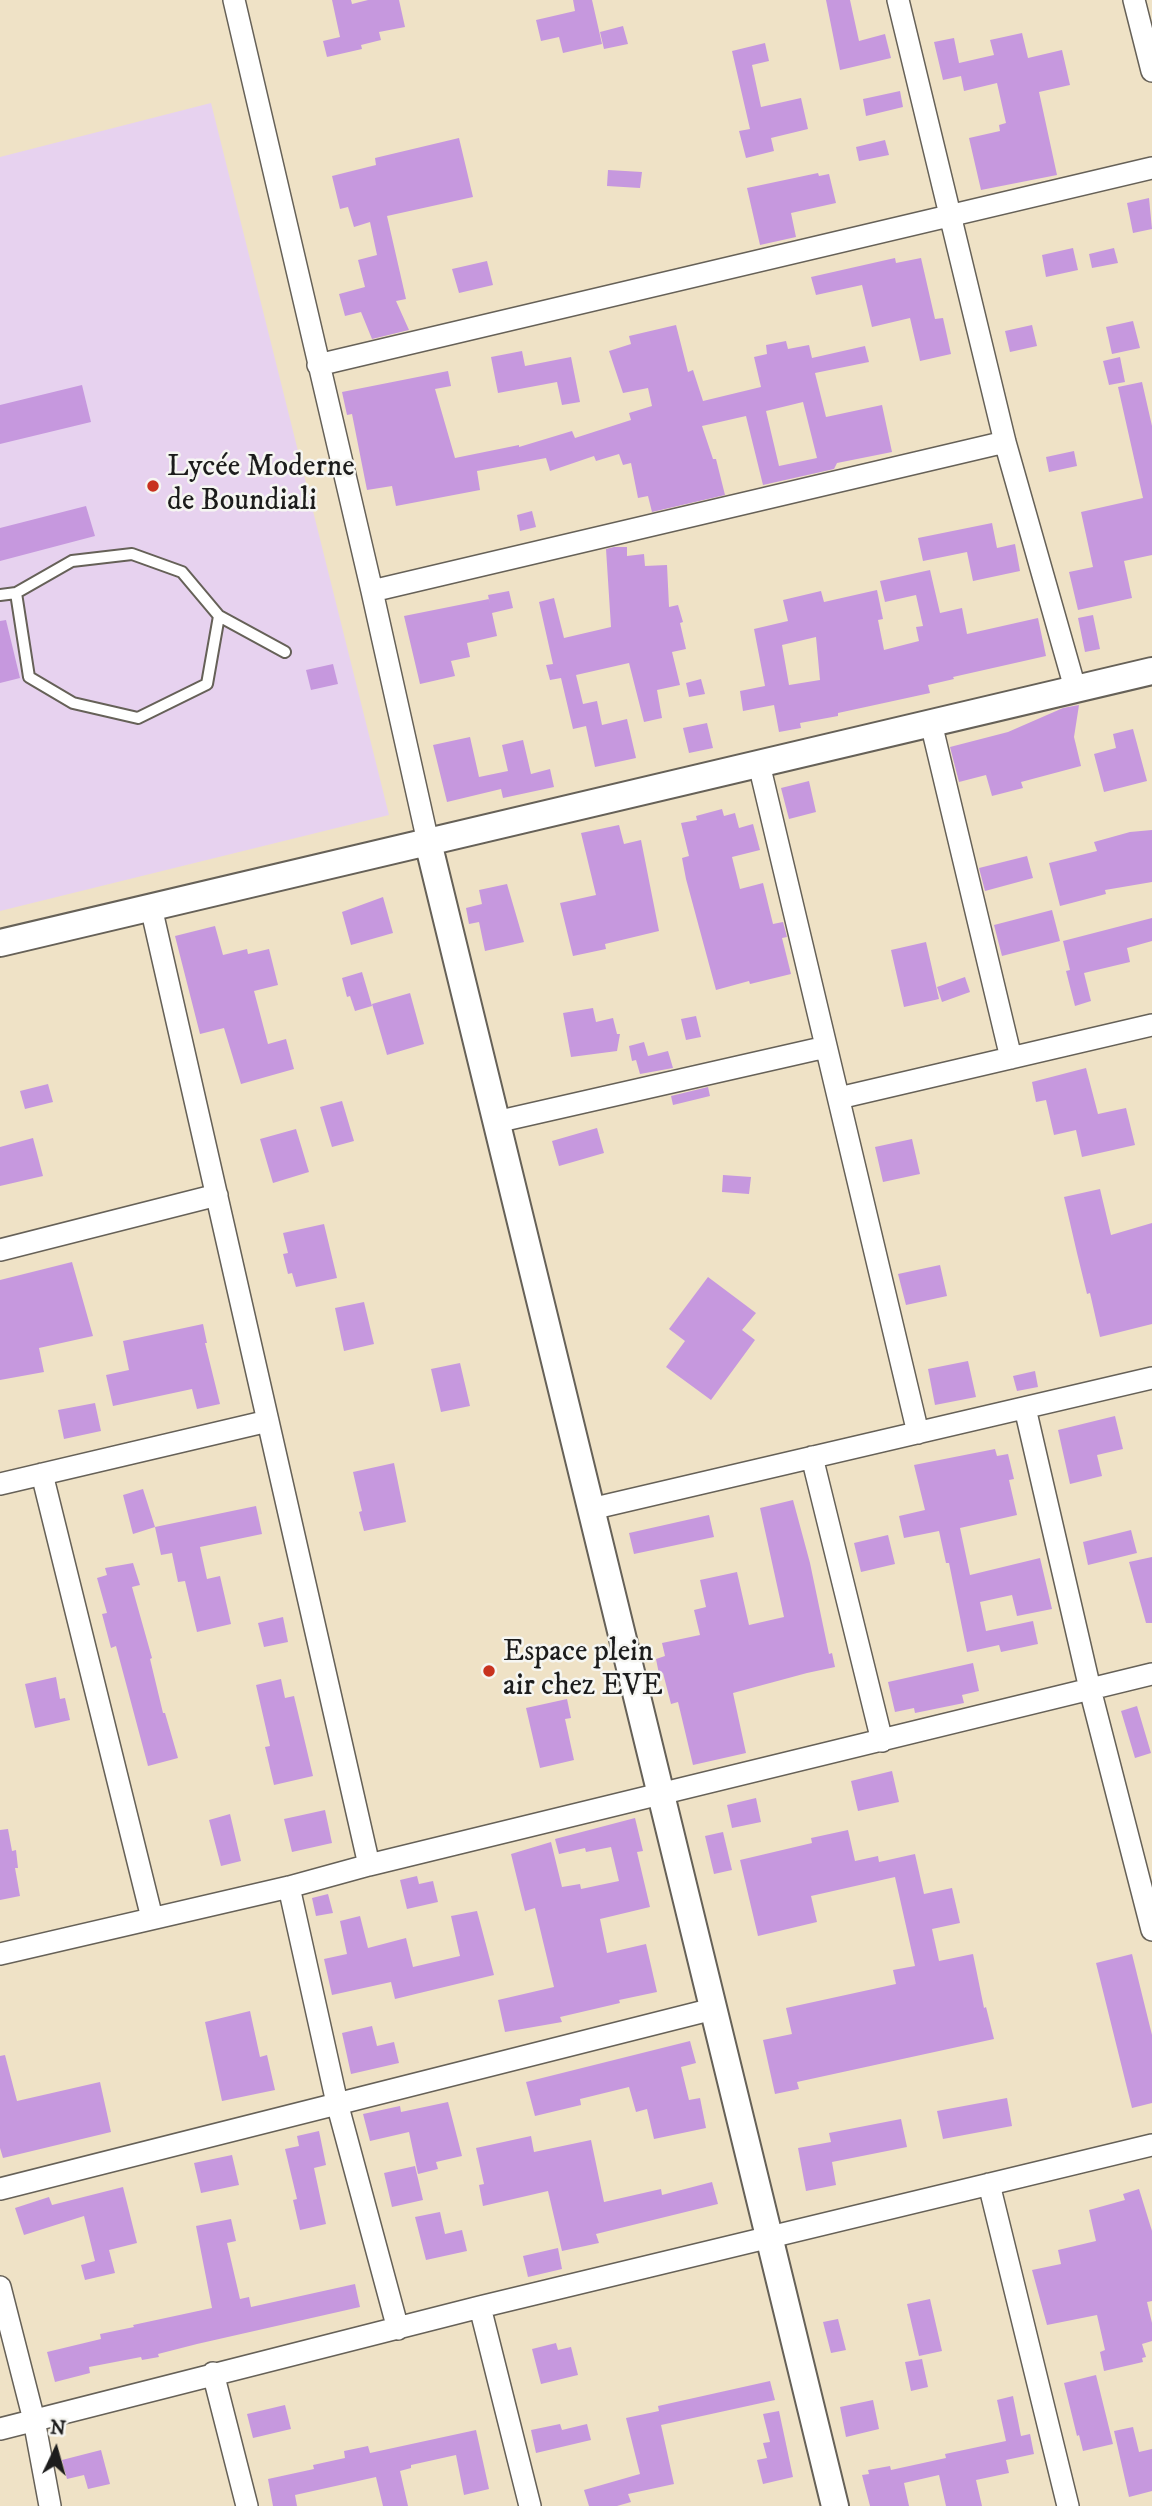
<!DOCTYPE html>
<meta charset="utf-8">
<style>
body{margin:0}
#map{position:relative;width:1152px;height:2506px;overflow:hidden;background:#efe2c6;font-family:"IM FELL DW Pica",serif}
canvas{display:block}
.north{position:absolute;left:21px;top:2415px;width:70px;height:70px;-webkit-text-stroke:5px #f6f6f2;paint-order:stroke;rotate:5deg;font-size:19px;font-weight:700;line-height:28px;text-align:center;color:#1c1c1c}
.north::after{content:'';display:block;margin:auto;width:24px;height:32px;background:#1c1c1c;clip-path:polygon(50% 0,100% 100%,50% 72%,0 100%)}
</style>
<div id="map">
<canvas width="1152" height="2506"></canvas>
<div class="north">N</div>
</div>
<script>
const ctx = document.querySelector('canvas').getContext('2d');
ctx.lineJoin = 'round';
function fillPath(path, color) {
  ctx.fillStyle = color;
  ctx.fill(path, 'evenodd');
}
function shape(rows) {
  const path = new Path2D();
  for (const r of rows) {
    path.moveTo(r[0], r[1]);
    for (let i = 2; i < r.length; i += 2) path.lineTo(r[i], r[i + 1]);
  }
  return path;
}
function stroke(path, color, width, dash) {
  ctx.strokeStyle = color;
  ctx.lineWidth = width;
  ctx.lineCap = dash ? 'butt' : 'round';
  ctx.setLineDash(dash || []);
  ctx.stroke(path);
}
function write(font, color, halo, rows, align = 'center') {
  ctx.font = font + ' "IM FELL DW Pica",serif';
  ctx.lineWidth = 5;
  ctx.setLineDash([]);
  ctx.textBaseline = 'middle';
  ctx.strokeStyle = halo;
  ctx.fillStyle = color;
  for (const [text, x, y, turn = 0] of rows) {
    ctx.save();
    ctx.translate(x, y);
    ctx.rotate((+turn || 0) * Math.PI / 180);
    ctx.textAlign = isNaN(turn) ? turn : align;
    if (halo) ctx.strokeText(text, 0, 0);
    ctx.fillText(text, 0, 0);
    ctx.restore();
  }
}
fillPath(shape([
 [211,103,389,815,0,911,0,157]
]), '#e7d2ef');
fillPath(shape([
 [332,0,351,0,352,4,368,0,399,0,405,27,379,32,381,40,361,45,362,49,327,57,323,41,340,37],
 [573,0,592,0,602,44,563,53,559,37,541,41,536,20,575,11],
 [826,0,850,0,859,41,885,34,891,58,840,70],
 [623,26,628,44,604,49,600,32],
 [1022,33,1028,58,1062,50,1070,85,1039,92,1057,175,981,190,969,138,1000,131,999,125,1006,123,997,83,964,91,961,76,943,80,934,42,954,38,959,63,994,55,990,40],
 [765,43,769,61,752,65,761,107,801,98,808,129,771,138,774,151,746,158,739,131,750,129,732,51],
 [900,91,903,107,866,116,863,99],
 [459,138,473,197,387,216,406,299,396,301,409,330,372,339,361,312,345,316,339,294,365,287,358,260,377,255,370,222,354,227,348,207,340,209,332,176,376,165,375,158],
 [885,140,889,155,859,161,856,147],
 [608,170,642,172,640,188,607,186],
 [818,173,819,176,829,174,836,203,791,213,796,237,760,245,747,188],
 [1149,198,1152,229,1133,233,1127,203],
 [1073,248,1078,270,1046,277,1042,255],
 [1114,248,1118,263,1092,268,1089,254],
 [895,258,896,263,921,258,935,319,943,318,951,354,920,361,910,318,872,327,862,285,816,295,811,277],
 [487,261,493,285,459,293,452,269],
 [1133,321,1140,348,1112,354,1106,327],
 [676,325,688,372,693,370,703,401,761,387,754,357,767,354,766,345,786,341,788,349,809,345,812,358,865,346,869,362,815,373,826,417,882,405,892,452,837,463,834,469,763,485,746,416,702,426,713,459,716,459,725,495,652,512,648,496,638,498,631,463,623,465,619,454,596,461,594,456,550,471,546,458,477,471,480,490,396,506,392,486,367,490,352,414,347,415,342,392,448,371,451,386,435,389,455,458,519,445,519,447,572,431,575,438,631,420,629,413,652,406,648,388,623,393,609,351,631,344,629,336],
 [803,402,817,458,779,466,766,411],
 [1032,325,1037,346,1010,352,1005,331],
 [522,351,525,366,571,357,580,402,562,405,557,382,498,393,491,357],
 [1120,357,1125,382,1109,385,1103,361],
 [1142,382,1152,426,1152,555,1124,561,1132,598,1078,610,1069,572,1093,567,1081,512,1143,498,1118,387],
 [82,385,91,422,0,444,0,405],
 [1074,451,1077,466,1049,472,1046,457],
 [86,506,95,536,0,561,0,528],
 [532,511,536,527,520,531,517,515],
 [992,523,997,548,1015,544,1020,571,973,581,967,552,923,561,918,538],
 [614,547,627,547,627,556,644,554,645,566,667,565,669,607,678,605,683,622,680,623,686,649,672,652,680,685,657,690,662,718,644,722,629,663,576,675,583,704,597,701,602,725,627,719,636,758,595,767,586,726,573,729,561,678,550,680,546,665,553,664,539,602,554,598,564,638,611,627,606,549],
 [930,570,940,613,962,608,967,634,1038,618,1046,656,953,677,954,679,928,685,930,693,838,713,838,716,800,723,801,728,779,732,774,705,743,711,740,691,765,686,754,629,788,621,783,600,821,591,824,602,877,590,883,619,878,620,884,650,919,641,916,627,923,626,916,595,885,602,880,581],
 [816,637,820,680,789,685,782,645],
 [509,591,513,608,492,613,497,636,467,643,470,657,451,661,455,676,420,684,404,616,489,599,490,604,488,595],
 [1093,615,1100,649,1085,652,1078,618],
 [6,620,20,678,0,683,0,621],
 [333,664,338,684,311,690,306,670],
 [701,679,705,694,689,697,686,683],
 [1079,705,1074,737,1081,766,1021,782,1023,788,992,796,986,775,959,782,950,747,1008,732,1063,708],
 [707,723,713,748,689,753,683,728],
 [1133,729,1147,781,1104,792,1094,754,1116,748,1113,734],
 [470,737,479,777,508,771,502,745,523,740,531,774,550,769,554,787,503,798,501,789,447,802,433,745],
 [809,781,816,812,789,819,781,788],
 [722,809,724,816,735,813,739,828,753,824,760,850,732,857,740,889,763,883,773,924,783,922,787,937,782,938,791,974,750,984,749,981,716,990,686,879,682,858,689,856,681,823,697,820,696,816],
 [619,825,624,844,641,840,659,931,605,944,606,949,573,956,560,903,596,895,581,833],
 [1152,830,1152,882,1105,890,1106,894,1060,906,1049,863,1097,851,1094,842,1130,832],
 [1027,856,1033,878,985,891,979,868],
 [507,884,524,942,485,951,479,922,469,924,466,908,482,904,479,890],
 [383,897,393,933,351,945,342,912],
 [1052,910,1060,941,1002,956,994,925],
 [1152,918,1152,941,1127,948,1130,962,1084,973,1091,1001,1075,1006,1066,971,1070,970,1063,941],
 [215,926,223,955,247,949,248,954,269,949,278,985,254,991,268,1044,286,1039,294,1069,241,1084,224,1028,200,1034,175,936],
 [926,942,939,999,904,1007,891,950],
 [362,972,372,1006,355,1011,350,996,347,997,342,978],
 [965,977,970,992,942,1002,937,987],
 [410,993,424,1044,387,1055,372,1004],
 [593,1008,596,1022,613,1018,617,1034,620,1034,617,1051,571,1057,563,1013],
 [696,1016,701,1037,686,1040,681,1019],
 [644,1042,648,1056,668,1051,673,1068,640,1074,636,1060,632,1061,629,1046],
 [1086,1068,1098,1114,1126,1108,1135,1145,1082,1157,1076,1130,1054,1135,1046,1100,1036,1102,1032,1082],
 [48,1084,53,1102,25,1109,20,1091],
 [708,1087,710,1096,673,1105,671,1096],
 [342,1101,354,1141,332,1147,320,1107],
 [597,1128,604,1153,559,1166,552,1141],
 [296,1129,309,1172,273,1183,260,1139],
 [33,1138,43,1176,0,1186,0,1147],
 [912,1139,920,1174,883,1182,875,1147],
 [723,1175,751,1177,749,1194,722,1192],
 [1100,1189,1111,1235,1152,1223,1152,1324,1100,1337,1090,1293,1087,1294,1077,1253,1064,1197],
 [324,1224,337,1278,296,1287,292,1273,288,1274,283,1254,288,1253,283,1233],
 [72,1262,93,1336,39,1348,44,1372,0,1380,0,1280],
 [940,1265,947,1296,906,1305,898,1274],
 [708,1277,756,1313,742,1330,755,1340,711,1400,666,1367,685,1341,669,1329],
 [364,1302,374,1344,344,1351,335,1308],
 [203,1324,207,1343,205,1343,220,1404,197,1409,192,1389,113,1406,106,1375,129,1370,123,1341],
 [968,1361,976,1397,935,1405,928,1369],
 [460,1363,470,1406,441,1412,431,1369],
 [1035,1371,1038,1387,1017,1391,1013,1376],
 [95,1403,101,1431,64,1439,58,1410],
 [1115,1416,1123,1449,1097,1455,1102,1476,1070,1484,1058,1430],
 [995,1449,997,1456,1008,1454,1014,1479,1009,1480,1017,1515,960,1528,970,1575,1040,1558,1052,1609,1017,1616,1012,1595,980,1602,986,1631,1033,1621,1038,1644,1001,1652,999,1645,967,1652,949,1563,946,1563,939,1531,904,1538,899,1516,925,1510,914,1465],
 [394,1463,406,1522,364,1531,359,1512,362,1511,353,1472],
 [143,1489,155,1527,133,1534,123,1495],
 [793,1500,810,1563,829,1654,832,1653,835,1667,807,1673,733,1693,746,1753,693,1765,678,1702,671,1704,663,1673,659,1674,656,1659,665,1656,662,1643,700,1635,694,1610,706,1607,700,1580,737,1572,749,1625,784,1617,760,1508],
 [256,1506,262,1534,200,1547,207,1579,220,1576,231,1624,197,1632,185,1581,178,1582,172,1553,161,1555,155,1527],
 [709,1515,714,1537,634,1554,629,1533],
 [1131,1530,1137,1553,1088,1565,1083,1542],
 [888,1535,895,1564,861,1572,854,1543],
 [1152,1557,1152,1623,1146,1623,1129,1562],
 [133,1563,140,1585,132,1587,152,1658,150,1659,163,1713,165,1713,178,1758,148,1766,116,1646,111,1648,102,1614,107,1613,97,1578,107,1575,105,1568],
 [283,1617,288,1642,264,1647,258,1623],
 [973,1663,979,1691,962,1695,964,1703,915,1713,914,1708,895,1712,888,1682],
 [56,1677,60,1699,65,1698,70,1720,35,1728,25,1684],
 [281,1679,285,1698,294,1696,313,1776,274,1785,265,1747,270,1746,256,1685],
 [567,1699,571,1718,565,1719,574,1760,540,1768,526,1708],
 [1137,1706,1151,1753,1135,1758,1121,1711],
 [892,1771,899,1802,858,1811,851,1781],
 [756,1798,761,1822,732,1828,727,1805],
 [325,1810,332,1843,292,1852,284,1819],
 [230,1814,241,1861,221,1866,209,1820],
 [635,1818,643,1851,637,1852,650,1907,600,1919,607,1953,646,1944,657,1992,619,2000,620,2003,560,2017,562,2022,505,2032,498,2000,554,1987,535,1908,525,1911,511,1854,551,1842,562,1887,580,1884,581,1889,619,1881,611,1847,586,1852,585,1848,559,1854,555,1839],
 [8,1829,12,1851,16,1850,18,1868,15,1868,20,1896,0,1900,0,1830],
 [848,1830,855,1861,878,1856,879,1862,915,1854,924,1894,952,1888,960,1923,932,1929,939,1961,973,1954,984,2008,986,2007,994,2039,797,2082,799,2089,775,2094,763,2040,792,2034,786,2008,896,1984,893,1970,915,1966,895,1877,811,1896,817,1922,758,1936,740,1860,812,1843,811,1838],
 [723,1832,732,1870,714,1874,705,1836],
 [417,1876,419,1884,433,1881,438,1902,407,1909,400,1880],
 [328,1894,333,1913,316,1916,312,1898],
 [477,1911,494,1975,395,1999,391,1982,332,1995,324,1959,347,1954,340,1921,360,1916,368,1948,406,1938,413,1967,460,1956,451,1916],
 [1132,1954,1152,2035,1152,2103,1132,2108,1096,1963],
 [250,2011,260,2057,267,2055,275,2090,222,2101,205,2022],
 [372,2026,377,2046,394,2042,399,2063,351,2074,342,2033],
 [690,2041,696,2063,681,2067,689,2100,700,2098,706,2128,654,2139,647,2109,636,2112,629,2087,580,2099,581,2105,535,2116,526,2082],
 [5,2055,17,2101,100,2082,111,2132,3,2158,0,2148,0,2056],
 [1007,2098,1012,2126,943,2139,937,2111],
 [448,2102,462,2156,436,2162,438,2169,418,2174,409,2132,370,2141,363,2114,400,2106,401,2112],
 [901,2119,907,2147,832,2162,836,2185,806,2191,798,2148,831,2142,829,2133],
 [319,2131,326,2165,314,2168,326,2224,300,2230,293,2200,297,2199,285,2149,299,2146,297,2136],
 [531,2136,534,2152,591,2140,604,2202,661,2189,662,2195,712,2182,718,2204,596,2234,599,2243,562,2251,548,2191,483,2206,479,2185,484,2184,476,2148],
 [232,2155,239,2185,201,2193,194,2163],
 [415,2166,423,2200,392,2207,384,2173],
 [123,2187,137,2243,109,2250,115,2273,85,2280,81,2265,95,2261,84,2216,24,2235,15,2208,49,2197,52,2205],
 [1139,2189,1152,2231,1152,2301,1147,2302,1152,2323,1152,2341,1142,2344,1146,2357,1142,2358,1143,2362,1104,2371,1100,2352,1105,2350,1097,2315,1047,2325,1032,2270,1061,2264,1058,2250,1096,2241,1089,2210,1125,2200,1123,2194],
 [440,2212,445,2234,462,2230,467,2251,426,2260,415,2217],
 [231,2219,236,2241,227,2243,240,2299,249,2297,251,2307,355,2284,360,2307,197,2344,158,2354,159,2357,142,2360,141,2357,89,2367,90,2373,55,2382,47,2352,101,2339,100,2334,134,2327,133,2325,212,2308,196,2226],
 [558,2248,562,2269,528,2277,523,2256],
 [930,2299,942,2351,919,2356,907,2304],
 [838,2319,846,2350,831,2353,823,2322],
 [556,2343,558,2350,571,2347,578,2375,541,2384,532,2349],
 [922,2359,928,2387,911,2391,905,2362],
 [1096,2375,1113,2444,1083,2451,1079,2435,1077,2436,1064,2383],
 [770,2381,775,2400,661,2425,674,2484,628,2494,631,2502,617,2506,589,2506,584,2490,640,2474,626,2418,659,2411,658,2406],
 [1013,2396,1021,2436,1030,2434,1034,2454,1006,2460,1009,2473,976,2480,982,2506,946,2506,939,2475,904,2483,909,2506,870,2506,862,2475,869,2474,868,2470,890,2466,891,2470,946,2458,945,2454,1006,2441,997,2400],
 [873,2400,879,2429,846,2437,840,2407],
 [285,2405,291,2429,253,2438,247,2414],
 [779,2411,793,2477,763,2484,757,2460,767,2458,763,2443,770,2442,763,2414],
 [560,2424,562,2430,587,2424,591,2440,536,2453,531,2430],
 [1133,2427,1139,2452,1152,2449,1152,2491,1129,2497,1114,2431],
 [476,2430,489,2489,464,2495,456,2455,411,2465,411,2468,400,2471,408,2506,383,2506,376,2477,295,2495,297,2506,273,2506,268,2479,314,2469,313,2465,345,2458,344,2451,368,2446,370,2453],
 [101,2450,110,2484,88,2489,84,2475,67,2479,62,2460]
]), '#c698de');
const service = shape([
 [16,593,29,677,73,703,138,718,207,684,219,616],
 [0,595,16,593,72,561,132,554,182,572,219,616,285,652]
]);
const minor = shape([
 [234,0,372,591,428,842],
 [898,0,1005,442,1075,688],
 [1134,0,1152,71],
 [318,365,1152,168],
 [372,591,1005,442],
 [931,723,1011,1058],
 [759,764,918,1433],
 [151,907,369,1865],
 [839,1098,1152,1025],
 [496,1122,826,1047],
 [0,1250,217,1195],
 [1025,1408,1090,1689,1152,1930],
 [812,1457,882,1741],
 [42,1474,152,1918],
 [0,1484,268,1421],
 [591,1509,1152,1378],
 [289,1887,337,2103,398,2329],
 [0,1954,289,1887,369,1865,1152,1674],
 [989,2184,1068,2506],
 [0,2189,713,2009],
 [0,2287,34,2420,50,2506],
 [480,2307,530,2506],
 [213,2373,247,2506],
 [0,2429,480,2307,1152,2145]
]);
const tertiary = shape([
 [428,842,835,2506],
 [0,943,1152,671]
]);
stroke(service, '#666158', 14);
stroke(minor, '#666158', 24);
stroke(tertiary, '#666158', 30);
stroke(service, '#fff', 10);
stroke(minor, '#fff', 21);
stroke(tertiary, '#fff', 26);
for (const [x, y, r, color] of [
 [153,486,7,"#c8321e"],
 [489,1671,7,"#c8321e"]
]) {
  const dot = new Path2D();
  dot.arc(x, y, r, 0, 2 * Math.PI);
  ctx.fillStyle = color;
  ctx.fill(dot);
  stroke(dot, '#f6f6f2', 2.5);
}
write('30px', '#1c1c1c', '#f6f6f2', [
 ["Lycée Moderne",167,469],
 ["de Boundiali",167,503],
 ["Espace plein",503,1654],
 ["air chez EVE",503,1688]
], 'left');
</script>
